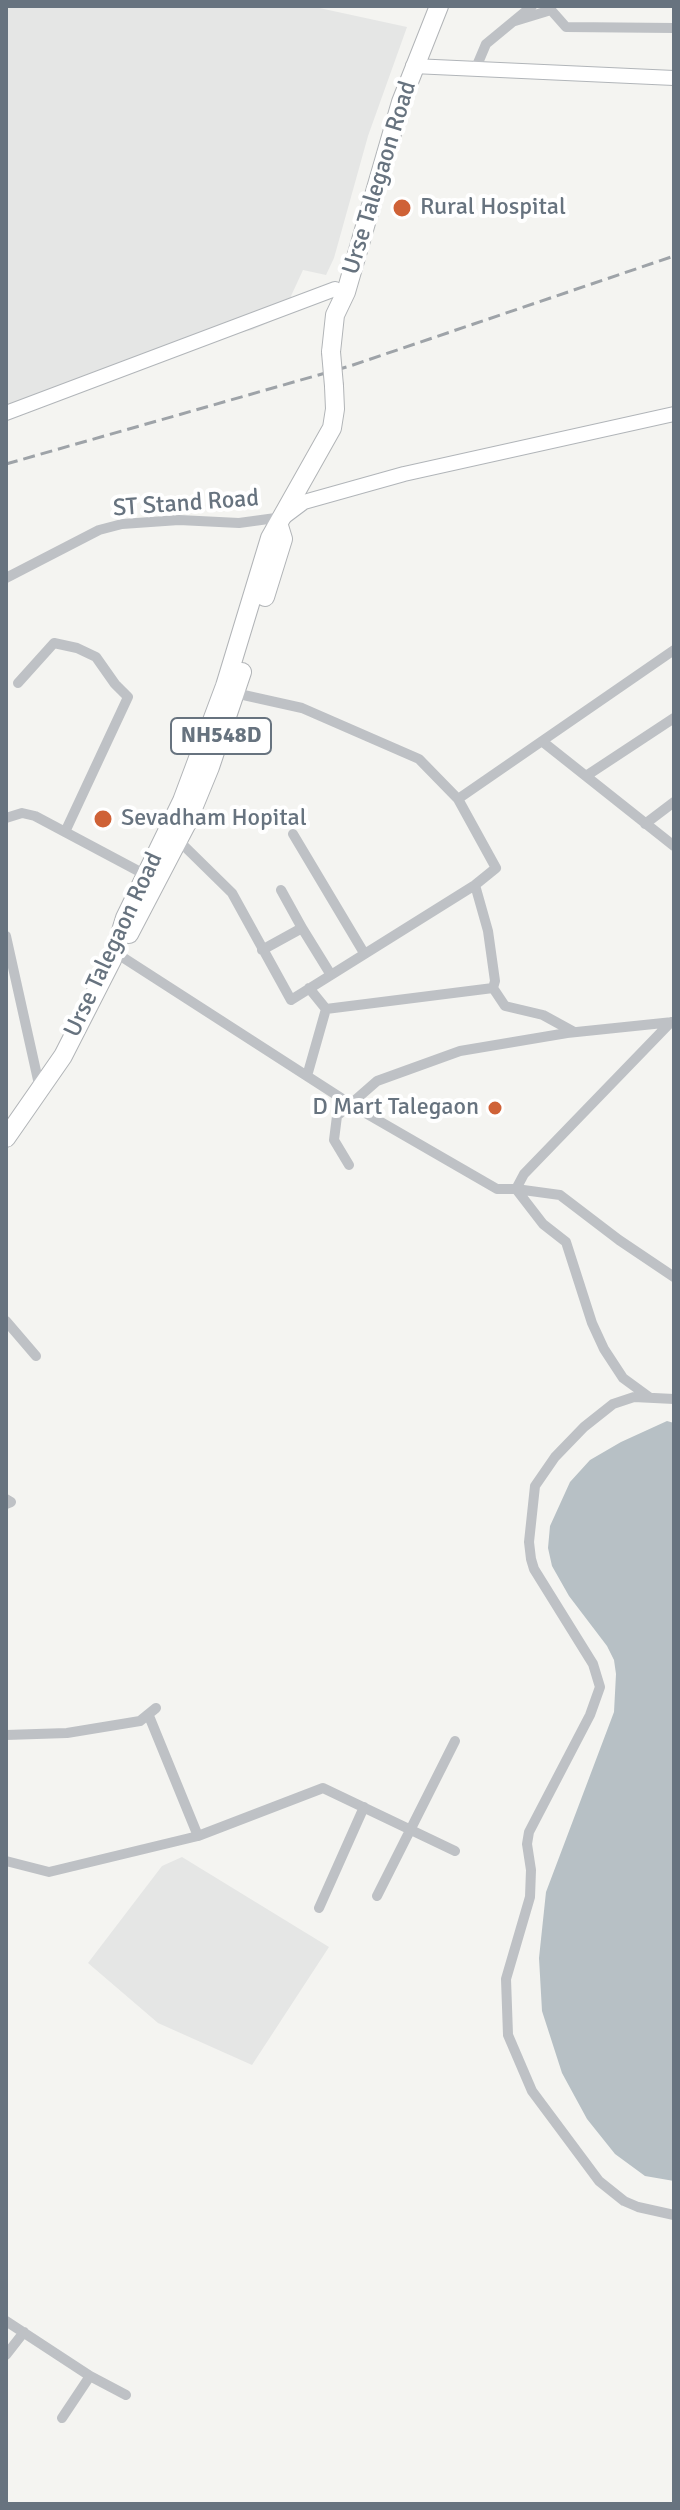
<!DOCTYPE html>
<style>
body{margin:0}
#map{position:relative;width:680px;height:2510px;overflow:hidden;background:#f4f4f1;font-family:Signika,sans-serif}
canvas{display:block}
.frame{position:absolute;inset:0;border:8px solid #67737f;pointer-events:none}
</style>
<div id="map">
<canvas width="680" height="2510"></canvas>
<div class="frame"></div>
</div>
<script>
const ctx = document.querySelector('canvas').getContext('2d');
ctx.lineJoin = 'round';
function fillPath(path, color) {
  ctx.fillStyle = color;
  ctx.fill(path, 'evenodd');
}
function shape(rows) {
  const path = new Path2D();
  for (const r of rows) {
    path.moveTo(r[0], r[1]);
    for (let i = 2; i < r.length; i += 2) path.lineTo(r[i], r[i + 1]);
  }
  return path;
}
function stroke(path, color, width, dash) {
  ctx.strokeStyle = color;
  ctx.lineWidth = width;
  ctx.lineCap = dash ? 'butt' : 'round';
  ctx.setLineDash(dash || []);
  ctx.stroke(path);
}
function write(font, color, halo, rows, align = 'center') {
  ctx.font = font + ' Signika,sans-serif';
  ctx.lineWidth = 8;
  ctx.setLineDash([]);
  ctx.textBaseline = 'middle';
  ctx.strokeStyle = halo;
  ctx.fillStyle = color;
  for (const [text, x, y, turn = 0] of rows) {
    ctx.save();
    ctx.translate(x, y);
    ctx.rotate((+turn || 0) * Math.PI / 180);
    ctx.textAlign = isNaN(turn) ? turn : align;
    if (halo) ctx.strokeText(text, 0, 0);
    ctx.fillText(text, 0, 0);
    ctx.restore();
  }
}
fillPath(shape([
 [6,6,310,6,407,27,368,136,334,258,326,275,303,270,291,296,297,310,252,330,195,343,6,410],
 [182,1857,329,1947,252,2065,158,2023,88,1963,162,1866]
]), '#e5e6e5');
fillPath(shape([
 [667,1421,674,1423,674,2181,645,2176,615,2154,587,2119,562,2073,542,2011,539,1958,546,1892,614,1712,616,1674,614,1660,607,1646,569,1596,552,1566,548,1548,550,1526,570,1482,590,1460,621,1442]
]), '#b7c0c5');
const secondary = shape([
 [413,66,674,78],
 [6,413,335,289],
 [284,517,304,502,404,474,674,414]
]);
const highway = shape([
 [331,352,335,315,346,292,401,102,439,6],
 [265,597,283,539,279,526],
 [129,934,187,823,210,767,242,672],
 [6,1138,63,1056,112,960,125,918,182,801,225,686,270,538,332,428,335,409,334,386]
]);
stroke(secondary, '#b1b5b9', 16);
stroke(highway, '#b1b4b7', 20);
stroke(shape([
 [515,21,551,10,566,27,674,28],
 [475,70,486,44,532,6],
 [6,578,99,530,122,524,179,520,239,523,283,517],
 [18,683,54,643,77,648,96,657,115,684,128,697,65,832],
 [543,742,674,846],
 [586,776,674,718],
 [458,799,674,650],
 [6,818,22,813,35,816,144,874],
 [645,824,674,802],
 [293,834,364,953],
 [178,840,232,893,291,1000,475,885,496,868,458,799,419,759,302,708,230,692],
 [281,890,302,928],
 [6,936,40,1089],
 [262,950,302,928,331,975],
 [116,953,355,1107,497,1189,516,1189,524,1174,671,1022],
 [309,988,326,1009,493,988,495,981,488,931,475,885],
 [493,988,505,1006,543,1015,574,1032],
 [307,1076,326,1009],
 [349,1165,334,1140,337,1116,377,1081,460,1051,567,1033,673,1022],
 [516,1189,543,1224,566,1242,592,1323,604,1349,623,1378,649,1397],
 [516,1189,560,1195,619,1240,674,1277],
 [6,1321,36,1356],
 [674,1399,634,1397,613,1404,584,1427,555,1457,535,1486,529,1542,531,1559,534,1569,593,1664,600,1687,590,1715,529,1832,527,1844,531,1870,530,1897,506,1979,508,2035,532,2091,599,2181,624,2201,638,2207,674,2215],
 [6,1499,11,1502,6,1504],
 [149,1716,198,1836,323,1788,455,1851],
 [6,1735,67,1733,140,1721,156,1708],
 [6,1861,49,1872,198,1836],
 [377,1896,455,1741],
 [319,1908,364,1807],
 [6,2321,90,2376,126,2395],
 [6,2355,24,2332],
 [62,2418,90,2376]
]), '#bec1c5', 10);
stroke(secondary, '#fff', 14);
stroke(highway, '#fff', 18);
stroke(shape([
 [6,464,350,366,674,256]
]), '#9ea3a8', 3, [12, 6]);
const highwayBridge = shape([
 [331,352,334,386]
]);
stroke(highwayBridge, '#b1b4b7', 20, []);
stroke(highwayBridge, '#fff', 18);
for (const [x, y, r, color] of [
 [402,208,10,"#cf6237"],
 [103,819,10,"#cf6237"],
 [495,1108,8,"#cf6237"]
]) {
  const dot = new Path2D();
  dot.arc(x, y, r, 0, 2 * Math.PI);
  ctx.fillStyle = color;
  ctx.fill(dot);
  stroke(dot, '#fff', 3);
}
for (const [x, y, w] of [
 [221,736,100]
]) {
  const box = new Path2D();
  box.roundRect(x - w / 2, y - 18, w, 36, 6);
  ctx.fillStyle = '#fff';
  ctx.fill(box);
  stroke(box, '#67737f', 2);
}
write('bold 22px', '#67737f', null, [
 ["NH548D",221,736]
]);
write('24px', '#67737f', '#fff', [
 ["Urse Talegaon Road",380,178,-73],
 ["ST Stand Road",186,504,-4],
 ["Urse Talegaon Road",114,945,-65]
]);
write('24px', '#67737f', '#fff', [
 ["Rural Hospital",420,208],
 ["Sevadham Hopital",121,819],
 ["D Mart Talegaon",479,1108,"right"]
], 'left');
</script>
